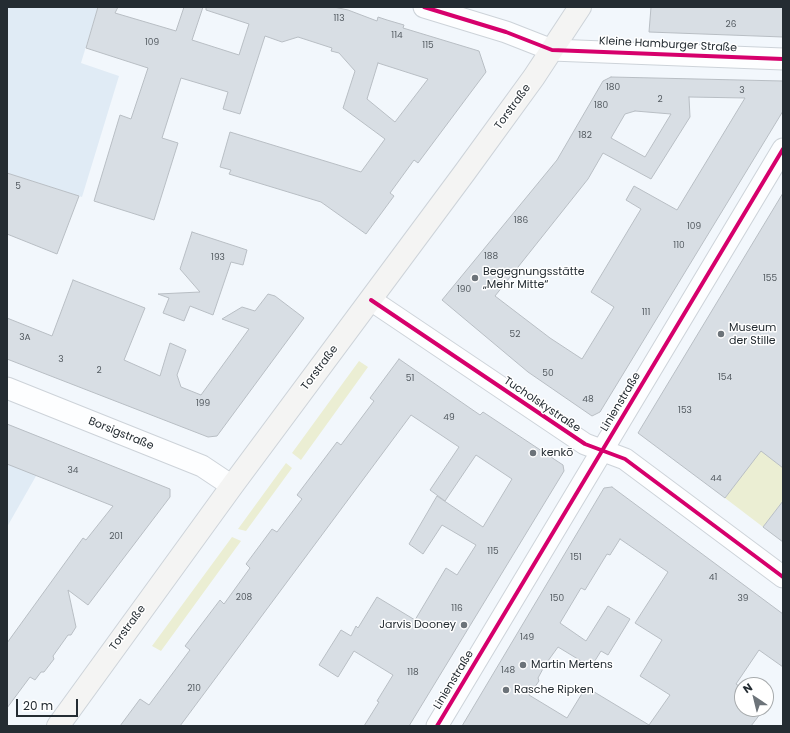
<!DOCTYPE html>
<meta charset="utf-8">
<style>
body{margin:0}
#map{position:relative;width:790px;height:733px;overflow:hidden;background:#f2f7fc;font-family:Poppins,sans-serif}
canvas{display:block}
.frame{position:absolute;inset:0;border:8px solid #242c32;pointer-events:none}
.north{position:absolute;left:734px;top:677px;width:40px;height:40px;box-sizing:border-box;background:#fff;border:1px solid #a7abad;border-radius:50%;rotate:325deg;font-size:11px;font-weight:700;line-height:16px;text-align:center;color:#242c32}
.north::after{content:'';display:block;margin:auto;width:14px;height:18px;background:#6c7379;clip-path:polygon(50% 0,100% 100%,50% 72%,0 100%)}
.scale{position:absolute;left:16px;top:699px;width:62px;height:18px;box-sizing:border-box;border:2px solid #242c32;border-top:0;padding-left:5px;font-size:12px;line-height:14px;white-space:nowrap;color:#242c32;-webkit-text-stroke:3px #fff;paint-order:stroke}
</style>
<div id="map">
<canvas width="790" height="733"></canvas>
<div class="frame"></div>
<div class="north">N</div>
<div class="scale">20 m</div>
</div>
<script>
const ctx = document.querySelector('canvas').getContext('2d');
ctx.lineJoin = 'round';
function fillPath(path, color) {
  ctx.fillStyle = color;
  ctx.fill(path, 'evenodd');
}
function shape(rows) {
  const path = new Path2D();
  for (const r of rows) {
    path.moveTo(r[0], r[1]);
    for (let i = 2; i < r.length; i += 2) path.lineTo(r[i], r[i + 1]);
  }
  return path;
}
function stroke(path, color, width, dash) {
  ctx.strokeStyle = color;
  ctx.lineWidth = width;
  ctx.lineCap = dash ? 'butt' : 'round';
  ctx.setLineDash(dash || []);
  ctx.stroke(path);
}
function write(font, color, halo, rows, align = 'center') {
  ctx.font = font + ' Poppins,sans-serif';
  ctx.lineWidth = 3;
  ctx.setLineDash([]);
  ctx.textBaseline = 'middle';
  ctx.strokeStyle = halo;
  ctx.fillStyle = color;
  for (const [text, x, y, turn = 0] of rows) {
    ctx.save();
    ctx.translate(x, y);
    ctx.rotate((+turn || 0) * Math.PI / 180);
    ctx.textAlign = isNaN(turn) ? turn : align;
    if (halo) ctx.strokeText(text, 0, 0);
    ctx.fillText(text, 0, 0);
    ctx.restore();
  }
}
fillPath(shape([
 [7,7,98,7,81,63,119,76,82,197,7,173],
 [7,424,50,441,36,476,7,527]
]), '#e0ebf5');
fillPath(shape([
 [359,361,368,367,301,460,292,453],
 [761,450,783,468,783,501,763,527,725,498],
 [286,463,292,468,246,531,238,529],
 [232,537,241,541,161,651,152,646]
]), '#ebeed3');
const building = shape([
 [98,7,118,7,115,13,176,31,184,7,203,7,192,40,239,55,249,24,206,10,206,7,334,7,348,10,377,21,378,17,387,20,404,25,403,28,479,51,486,72,418,163,414,160,390,193,394,196,366,234,321,202,229,174,231,170,220,167,230,132,361,172,385,139,343,108,355,71,339,53,331,51,332,48,298,37,282,42,265,36,240,114,223,109,228,92,181,78,162,138,178,143,154,220,94,201,120,115,131,119,148,68,86,48,98,7],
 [378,63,428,79,395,122,367,99,378,63],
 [651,7,783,7,783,37,649,32,651,7],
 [611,77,783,81,783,111,600,412,592,416,528,372,442,300,557,160,603,81,611,77],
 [689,97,745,98,677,210,634,186,626,200,641,209,591,292,614,307,582,359,550,338,495,296,588,179,603,153,651,179,690,117,689,97],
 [635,111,671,114,645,157,611,138,625,114,635,111],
 [7,173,79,196,57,254,7,234,7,173],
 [783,193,783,468,761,451,725,498,638,433,783,193],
 [192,232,247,250,243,265,231,262,213,315,190,306,184,321,163,313,169,298,158,294,200,292,180,269,192,232],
 [73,280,145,308,124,360,160,376,170,343,186,350,177,375,181,387,201,395,249,329,222,319,242,307,255,311,268,294,275,296,304,318,217,436,208,437,7,359,7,318,52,336,73,280],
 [399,359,480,415,483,412,563,465,564,471,409,726,364,726,379,702,377,701,393,675,354,651,338,677,319,665,341,630,351,636,356,626,358,628,377,597,415,620,446,568,457,575,476,545,442,525,423,554,409,544,437,496,483,527,512,479,476,455,445,501,430,490,459,447,411,415,180,726,120,726,140,699,149,705,190,650,185,646,220,600,224,604,250,568,246,564,272,529,277,532,302,499,297,495,337,442,341,445,374,401,370,398,399,359],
 [7,424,170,489,170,497,88,605,68,590,76,627,71,635,68,635,53,656,54,659,44,672,41,672,35,680,30,677,7,708,7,643,83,538,86,540,113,506,7,464,7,424],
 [612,487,783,614,783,667,759,650,736,684,742,688,742,709,764,709,751,726,462,726,604,488,612,487],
 [620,539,668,572,635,623,662,640,640,676,670,695,649,725,586,687,567,718,529,695,539,681,538,678,545,665,558,647,591,667,601,651,608,655,630,619,608,606,586,641,560,623,581,588,585,590,607,554,610,555,620,539],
 [783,501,783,542,763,527,783,501]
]);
fillPath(building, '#d8dee4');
stroke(building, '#b8bec4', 1);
const street = shape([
 [424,7,506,32,552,50,783,59],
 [371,300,585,444,625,459,783,577],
 [7,388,202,466,232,486],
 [437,726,783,149]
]);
const secondary = shape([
 [58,726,232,486,465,172,534,77,580,7]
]);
stroke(street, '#cdd3d9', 23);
stroke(secondary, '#cdd3d9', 24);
stroke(street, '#fdfeff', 21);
stroke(secondary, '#f4f4f3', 22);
stroke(shape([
 [424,7,506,32,552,50,783,59],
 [371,300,585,444,625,459,783,577],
 [437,726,783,149]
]), '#d6006c', 4);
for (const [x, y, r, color] of [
 [475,278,4,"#6c7379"],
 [721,334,4,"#6c7379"],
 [533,453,4,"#6c7379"],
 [464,625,4,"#6c7379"],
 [523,665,4,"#6c7379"],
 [506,690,4,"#6c7379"]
]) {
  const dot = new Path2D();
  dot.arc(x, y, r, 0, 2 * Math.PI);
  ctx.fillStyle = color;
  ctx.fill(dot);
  stroke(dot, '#fff', 1.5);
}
write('9px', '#545b61', null, [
 ["113",339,19],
 ["26",731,25],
 ["114",397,36],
 ["109",152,43],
 ["115",428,46],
 ["180",613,88],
 ["3",742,91],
 ["2",660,100],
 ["180",601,106],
 ["182",585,136],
 ["5",18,187],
 ["186",521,221],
 ["109",694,227],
 ["110",679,246],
 ["188",491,257],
 ["193",218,258],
 ["155",770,279],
 ["190",464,290],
 ["111",646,313],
 ["52",515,335],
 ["3A",25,338],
 ["3",61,360],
 ["2",99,371],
 ["50",548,374],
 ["154",725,378],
 ["51",410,379],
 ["48",588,400],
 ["199",203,404],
 ["153",685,411],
 ["49",449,418],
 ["34",73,471],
 ["44",716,479],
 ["201",116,537],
 ["115",493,552],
 ["151",576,558],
 ["41",713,578],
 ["208",244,598],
 ["150",557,599],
 ["39",743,599],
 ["116",457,609],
 ["149",527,638],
 ["148",508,671],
 ["118",413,673],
 ["210",194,689]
]);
write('11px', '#242c32', '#fff', [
 ["Kleine Hamburger Straße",668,45,3],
 ["Torstraße",513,107,-54],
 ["Torstraße",320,368,-53],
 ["Linienstraße",621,402,-59],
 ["Tucholskystraße",542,405,34],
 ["Borsigstraße",121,434,22],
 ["Torstraße",128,628,-54],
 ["Linienstraße",454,680,-59]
]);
write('11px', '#242c32', '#fff', [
 ["Begegnungsstätte",483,272],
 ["„Mehr Mitte“",483,285],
 ["Museum",729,328],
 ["der Stille",729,341],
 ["kenkō",541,453],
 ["Jarvis Dooney",456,625,"right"],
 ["Martin Mertens",531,665],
 ["Rasche Ripken",514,690]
], 'left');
</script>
